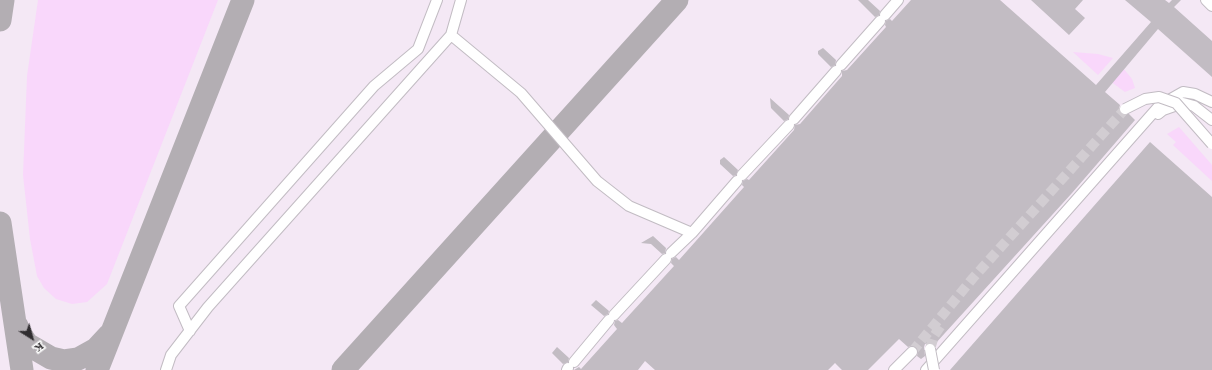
<!DOCTYPE html>
<style>
body{margin:0}
#map{position:relative;width:1212px;height:370px;overflow:hidden;background:#fbf5fb;font-family:Georgia,serif}
canvas{display:block}
.north{position:absolute;left:12px;top:318px;width:40px;height:40px;-webkit-text-stroke:3px #fff;paint-order:stroke;rotate:143deg;font-size:11px;font-weight:700;line-height:16px;text-align:center;color:#302d30}
.north::after{content:'';display:block;margin:auto;width:14px;height:18px;background:#302d30;clip-path:polygon(50% 0,100% 100%,50% 72%,0 100%)}
</style>
<div id="map">
<canvas width="1212" height="370"></canvas>
<div class="north">K</div>
</div>
<script>
const ctx = document.querySelector('canvas').getContext('2d');
ctx.lineJoin = 'round';
function fillPath(path, color) {
  ctx.fillStyle = color;
  ctx.fill(path, 'evenodd');
}
function shape(rows) {
  const path = new Path2D();
  for (const r of rows) {
    path.moveTo(r[0], r[1]);
    for (let i = 2; i < r.length; i += 2) path.lineTo(r[i], r[i + 1]);
  }
  return path;
}
function stroke(path, color, width, dash) {
  ctx.strokeStyle = color;
  ctx.lineWidth = width;
  ctx.lineCap = dash ? 'butt' : 'round';
  ctx.setLineDash(dash || []);
  ctx.stroke(path);
}
fillPath(shape([
 [0,0,1212,0,1212,370,0,370]
]), '#f4e8f5');
fillPath(shape([
 [38,0,218,0,107,284,87,302,72,304,56,299,44,288,37,276,30,239,23,175,27,76],
 [1073,52,1098,54,1113,58,1098,75],
 [1123,68,1132,79,1135,88,1125,92,1110,81],
 [1179,127,1212,165,1212,181,1173,145,1176,142,1167,134]
]), '#f9d7fb');
stroke(shape([
 [0,20,3,0],
 [0,223,22,370],
 [17,326,19,332,27,344,51,358,64,361,78,359,96,349,109,335],
 [97,370,243,0],
 [343,370,677,0]
]), '#b3aeb3', 23);
fillPath(shape([
 [858,0,868,0,880,11,879,15,875,17],
 [911,0,1000,0,1096,85,1151,22,1125,0,1165,0,1169,3,1172,0,1181,0,1174,7,1212,41,1212,77,1158,29,1105,92,1120,105,1119,109,1121,114,1129,114,1135,120,1072,193,935,344,929,343,925,344,924,347,925,356,921,359,917,356,918,351,916,347,911,346,908,347,899,339,868,370,842,370,835,363,828,370,655,370,645,361,638,370,574,370,579,367,581,369,617,329,614,325,615,321,618,320,622,323,674,266,671,263,672,259,676,257,679,260,744,187,742,185,743,181,747,179,749,180,794,130,795,125,800,124,842,76,842,71,847,70,886,27,885,25,886,21,890,19,892,21],
 [1031,0,1083,0,1075,9,1085,18,1069,35],
 [823,48,836,60,835,65,831,67,818,54,818,51],
 [770,98,789,115,788,119,784,121,771,108],
 [1150,142,1212,197,1212,370,950,370],
 [724,157,738,170,736,175,733,176,720,164,720,160],
 [653,236,666,248,665,253,662,254,651,244,641,243],
 [596,300,609,311,608,314,604,316,591,305],
 [557,347,569,358,568,362,563,364,552,353]
]), '#c2bcc3');
stroke(shape([
 [930,349,934,336,942,324],
 [912,352,973,278,1125,109]
]), '#d2cdd2', 10, [10, 5]);
const minor = shape([
 [1206,0,1212,6],
 [885,15,898,0],
 [451,35,521,93,597,181,629,206,692,233],
 [841,65,880,21],
 [1158,114,1163,110,1183,103,1194,106,1212,120],
 [794,119,836,71],
 [742,175,789,125],
 [671,253,692,233,737,181],
 [614,315,666,259],
 [190,331,179,306,374,86,418,49,437,0],
 [574,362,609,320],
 [166,370,171,355,208,307,451,35,461,0],
 [567,370,568,368],
 [894,370,912,352],
 [926,370,1160,105,1183,92,1195,94,1212,102]
]);
stroke(minor, '#c2bcc3', 12);
stroke(minor, '#fff', 10);
const minorBridge = shape([
 [1125,109,1145,99,1159,97,1176,103,1212,144],
 [930,349,934,370]
]);
stroke(minorBridge, '#c2bcc3', 12, []);
stroke(minorBridge, '#fff', 10);
</script>
